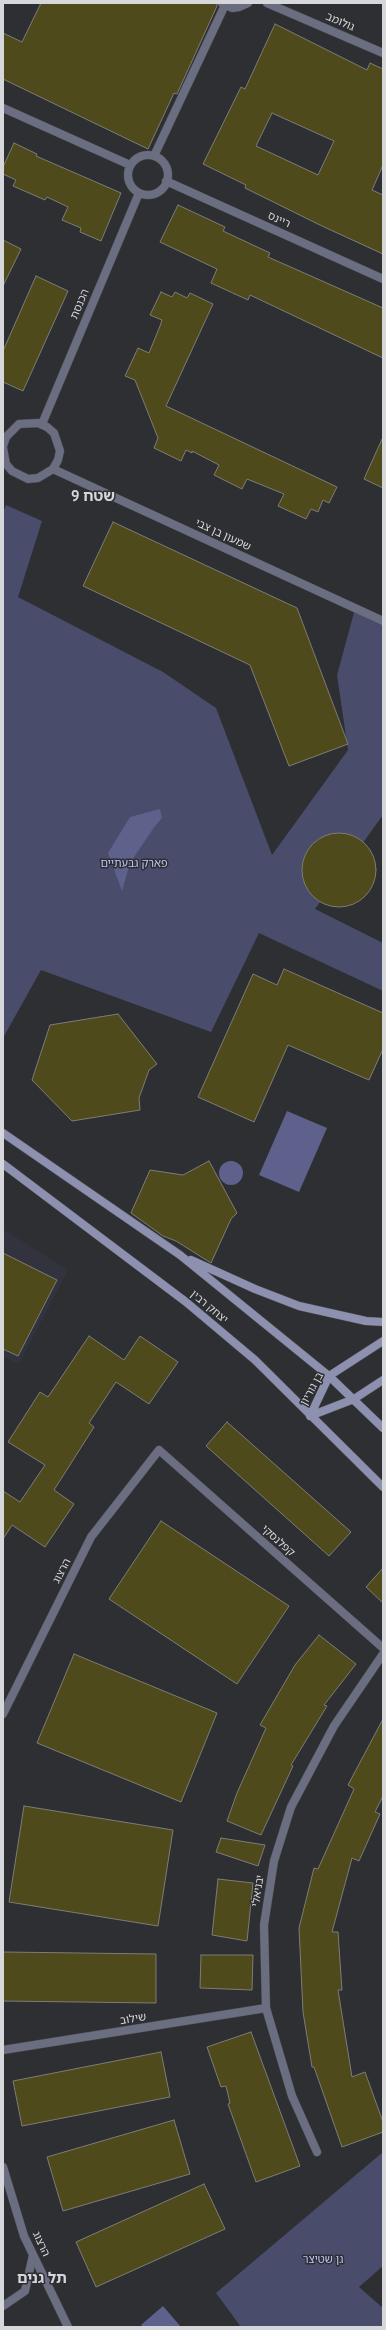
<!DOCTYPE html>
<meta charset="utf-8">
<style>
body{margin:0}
#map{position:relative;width:386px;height:2330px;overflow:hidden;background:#2e2f33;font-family:"PT Sans",sans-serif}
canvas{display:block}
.frame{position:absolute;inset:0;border:4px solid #d6d7da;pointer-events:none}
</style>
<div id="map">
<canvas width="386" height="2330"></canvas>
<div class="frame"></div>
</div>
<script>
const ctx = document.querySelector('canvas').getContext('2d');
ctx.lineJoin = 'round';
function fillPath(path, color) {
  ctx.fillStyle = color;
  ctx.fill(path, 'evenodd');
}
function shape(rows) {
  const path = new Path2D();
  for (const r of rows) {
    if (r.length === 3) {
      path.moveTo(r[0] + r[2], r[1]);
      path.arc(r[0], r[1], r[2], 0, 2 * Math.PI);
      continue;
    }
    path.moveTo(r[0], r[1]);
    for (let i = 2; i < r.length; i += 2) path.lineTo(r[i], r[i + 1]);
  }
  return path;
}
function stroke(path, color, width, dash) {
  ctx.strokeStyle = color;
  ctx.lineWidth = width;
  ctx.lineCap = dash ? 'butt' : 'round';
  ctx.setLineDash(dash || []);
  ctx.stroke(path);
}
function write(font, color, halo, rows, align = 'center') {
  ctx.font = font + ' "PT Sans","Noto Sans Hebrew",sans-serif';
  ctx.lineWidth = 3;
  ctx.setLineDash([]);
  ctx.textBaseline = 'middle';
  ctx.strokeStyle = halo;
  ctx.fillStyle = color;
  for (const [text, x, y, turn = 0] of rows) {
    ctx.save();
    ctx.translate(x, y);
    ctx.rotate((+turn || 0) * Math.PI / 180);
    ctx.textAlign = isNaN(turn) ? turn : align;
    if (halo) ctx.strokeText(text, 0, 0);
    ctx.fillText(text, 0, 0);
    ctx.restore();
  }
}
fillPath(shape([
 [3,1229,68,1270,19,1364,3,1357]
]), '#32333e');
fillPath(shape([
 [6,505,42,521,18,597,163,672,216,708,272,855,348,750,337,675,355,609,383,621,383,815,315,909,383,943,383,991,259,933,211,1032,41,970,3,1038,3,512],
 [383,2152,383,2266,359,2287,383,2308,383,2327,241,2327,216,2293]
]), '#494c6a');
fillPath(shape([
 [160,809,162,818,155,826,130,863,122,891,108,853,130,817],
 [287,1111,327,1128,299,1192,259,1175],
 [231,1173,12],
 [163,2306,181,2327,143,2327,141,2325]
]), '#5e618b');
const building = shape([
 [41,3,217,3,217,6,177,94,174,93,148,149,3,79,3,33,22,42,41,3],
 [275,24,367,70,370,63,383,69,383,165,372,190,383,195,383,254,322,226,245,188,246,185,203,164,241,87,245,89,275,24],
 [272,113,334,141,318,175,256,146,272,113],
 [14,143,37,154,36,156,121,193,101,241,80,232,81,228,62,220,68,207,47,197,45,200,13,186,16,180,3,174,3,167,14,143],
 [178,205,225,227,223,231,270,253,268,257,383,308,383,358,250,295,248,300,211,283,217,269,160,242,178,205],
 [3,240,21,249,3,286,3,240],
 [36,276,68,291,23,391,3,382,3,351,36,276],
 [161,292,172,297,175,292,187,298,190,293,213,304,166,406,337,487,329,503,323,500,318,512,311,509,306,519,278,506,284,494,247,479,242,489,214,475,219,465,192,451,192,453,186,450,181,461,154,448,158,438,135,380,125,376,138,348,149,353,160,326,162,320,150,315,161,292],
 [383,437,383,488,364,479,383,437],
 [113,522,297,608,348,744,289,766,250,665,83,586,113,522],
 [339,870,37],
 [284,969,383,1013,383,1049,369,1080,288,1045,254,1122,198,1097,253,974,277,985,284,969],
 [118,1014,157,1064,149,1070,139,1098,140,1110,72,1121,32,1080,50,1025,118,1014],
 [209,1161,237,1213,231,1219,211,1263,176,1241,163,1236,131,1213,150,1170,183,1175,209,1161],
 [3,1253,57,1280,18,1356,3,1349,3,1253],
 [89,1336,124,1360,140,1336,178,1362,149,1404,116,1382,89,1423,94,1427,54,1490,74,1504,45,1547,12,1525,3,1539,3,1491,20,1502,45,1465,8,1442,40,1392,48,1397,89,1336],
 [227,1422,351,1532,329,1556,206,1446,227,1422],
 [161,1521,289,1606,237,1684,109,1599,161,1521],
 [383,1568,383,1603,366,1587,383,1568],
 [319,1635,356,1664,324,1705,327,1706,291,1765,293,1766,261,1835,227,1821,237,1793,266,1728,260,1725,295,1665,319,1635],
 [74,1654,217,1713,181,1802,37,1743,74,1654],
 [383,1719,383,1796,375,1812,380,1814,359,1861,352,1858,332,1932,338,1932,342,1990,338,1990,352,2077,365,2072,383,2122,383,2132,342,2147,314,2067,312,2067,303,2012,299,1928,314,1868,318,1869,354,1789,348,1785,383,1719],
 [24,1806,173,1830,158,1926,9,1902,24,1806],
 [221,1838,265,1845,258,1866,216,1852,221,1838],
 [218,1879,253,1883,247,1941,212,1935,218,1879],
 [3,1952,156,1954,156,2003,3,2001,3,1952],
 [201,1955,253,1955,252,1990,200,1988,201,1955],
 [251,2032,300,2166,256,2182,228,2104,230,2103,226,2086,221,2087,207,2047,251,2032],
 [161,2052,170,2097,22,2126,13,2081,161,2052],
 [174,2120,190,2174,63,2211,47,2157,174,2120],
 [204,2184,225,2229,96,2287,76,2242,204,2184]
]);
fillPath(building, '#4e4a1b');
stroke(building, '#7d7d77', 1);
const minor = shape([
 [222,3,232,8,239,7,248,3],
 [267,3,383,53],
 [3,108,130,165],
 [148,175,20],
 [154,156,225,5],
 [166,181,383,279],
 [42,424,139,193],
 [3,446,6,437,19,424,38,423,47,427,54,433,60,451,58,460,53,469,38,478,28,479,12,471,6,464,3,448],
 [53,469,383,621],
 [3,1714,91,1537,159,1450,383,1648],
 [3,2050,266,2008],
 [317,2152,292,2096,266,2008,264,1925,274,1861,291,1807,334,1726,383,1654],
 [3,2167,24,2236,68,2327],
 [3,2306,25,2291,33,2255]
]);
const secondary = shape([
 [3,1133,180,1255,329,1376,383,1428],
 [3,1164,186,1302,255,1360,383,1487],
 [191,1260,255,1289,299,1306,366,1321,383,1322],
 [310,1416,329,1376,383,1341],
 [310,1416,354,1399,383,1380]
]);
stroke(minor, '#494a4e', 9);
stroke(secondary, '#494a4e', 9);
stroke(minor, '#6b6e81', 8);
stroke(secondary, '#8d90af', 8);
write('11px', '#d6d7da', '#2e2f33', [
 ["גולומב",340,22,23],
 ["ריינס",279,220,24],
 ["הכנסת",80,304,-67],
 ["שמעון בן צבי",223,535,25],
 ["יצחק רבין",209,1307,40],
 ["בן גוריון",312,1389,-61],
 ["קפלנסקי",278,1541,42],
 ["הרצוג",62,1571,-63],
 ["יבניאלי",258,1891,-81],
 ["שילוב",133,2019,-9],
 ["הרצוג",41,2244,65]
]);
write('11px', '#bfc4fb', '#2e2f33', [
 ["פארק גבעתיים",134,864],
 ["גן שטיצר",323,2260]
]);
write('bold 15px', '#d5d6dc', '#2e2f33', [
 ["שטח 9",93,497],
 ["תל גנים",42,2279]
]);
</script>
